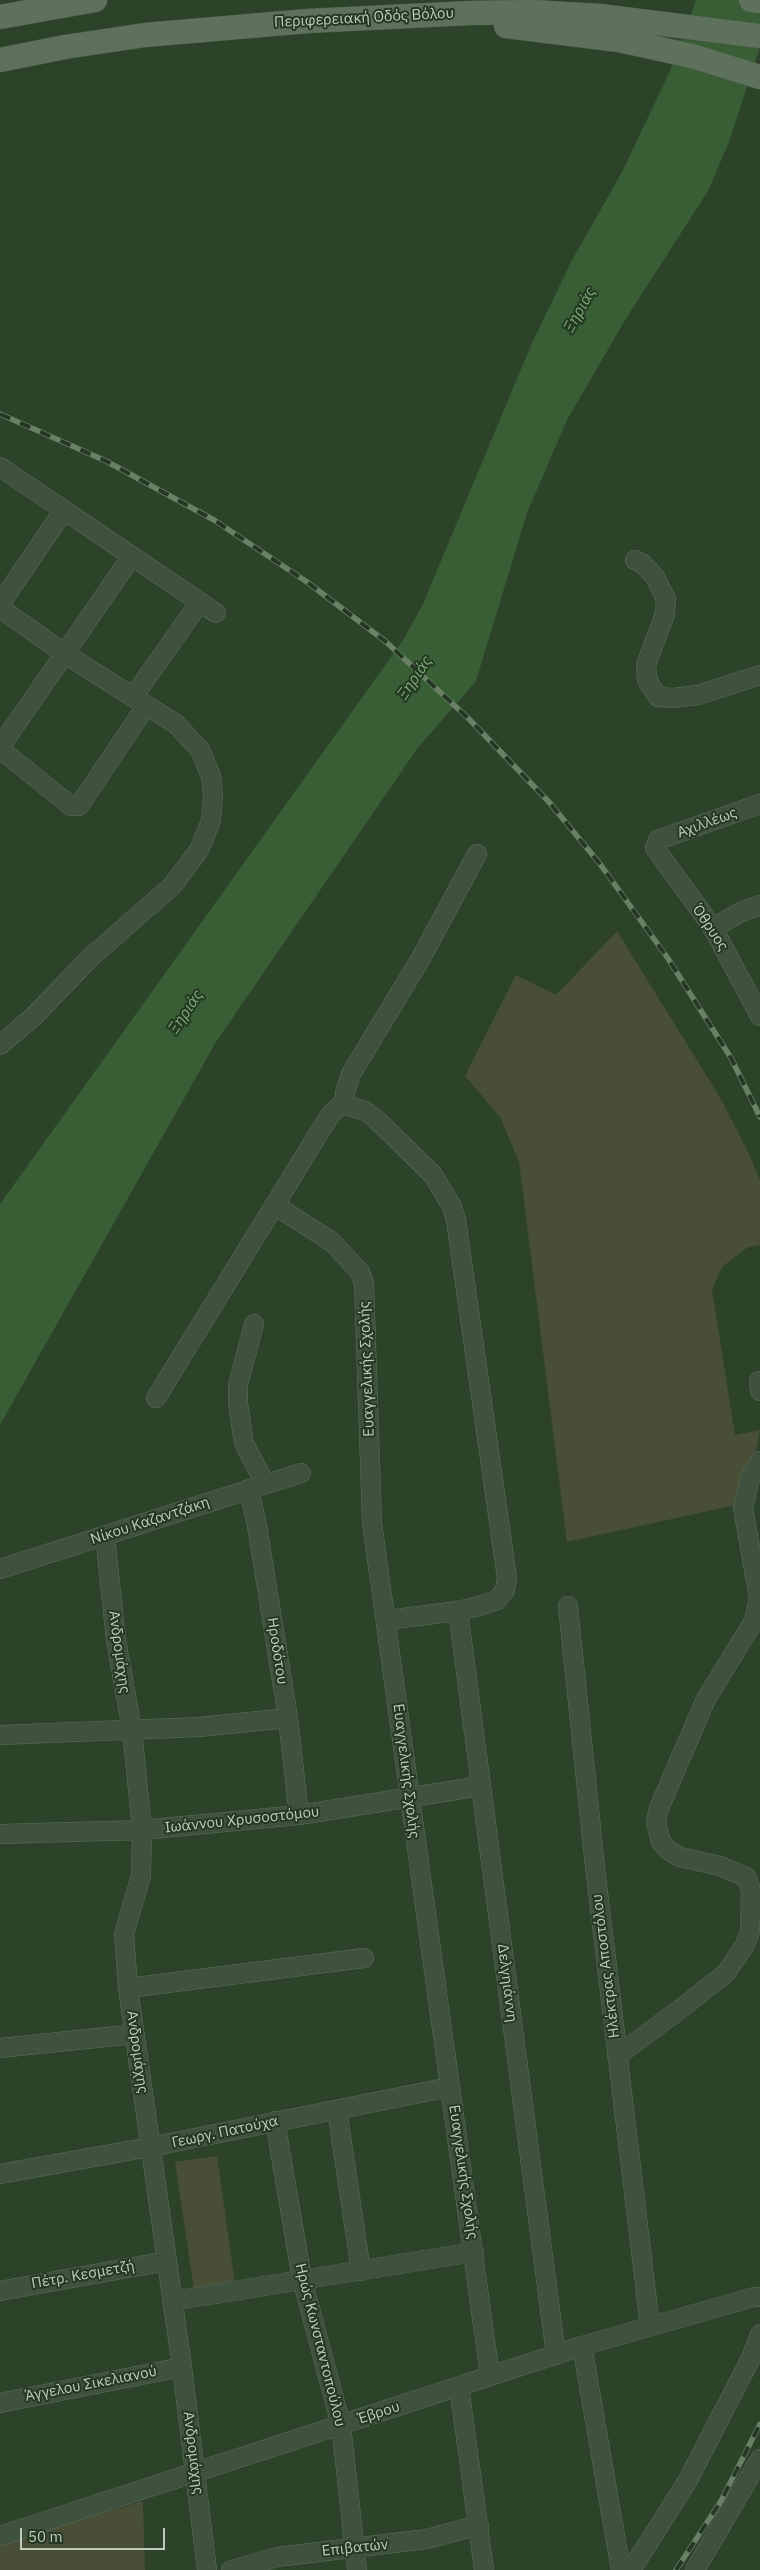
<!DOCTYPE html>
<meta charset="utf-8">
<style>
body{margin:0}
#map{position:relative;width:760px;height:2570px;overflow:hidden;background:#2c4229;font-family:"IBM Plex Sans",sans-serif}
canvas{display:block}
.scale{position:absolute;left:20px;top:2528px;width:145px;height:22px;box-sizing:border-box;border:2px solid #bcccba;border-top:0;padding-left:6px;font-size:15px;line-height:18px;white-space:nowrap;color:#bcccba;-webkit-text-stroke:4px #243822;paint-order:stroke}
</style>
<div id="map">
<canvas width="760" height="2570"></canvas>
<div class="scale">50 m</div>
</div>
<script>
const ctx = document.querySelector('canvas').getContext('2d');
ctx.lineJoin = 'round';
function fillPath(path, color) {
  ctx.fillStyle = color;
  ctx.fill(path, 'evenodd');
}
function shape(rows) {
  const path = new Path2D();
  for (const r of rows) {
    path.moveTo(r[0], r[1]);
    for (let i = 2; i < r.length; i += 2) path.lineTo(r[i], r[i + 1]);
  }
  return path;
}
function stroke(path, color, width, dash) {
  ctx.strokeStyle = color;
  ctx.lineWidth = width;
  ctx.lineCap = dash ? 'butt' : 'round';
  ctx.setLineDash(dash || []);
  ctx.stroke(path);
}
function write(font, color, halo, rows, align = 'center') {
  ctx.font = font + ' "IBM Plex Sans",sans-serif';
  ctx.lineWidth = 4;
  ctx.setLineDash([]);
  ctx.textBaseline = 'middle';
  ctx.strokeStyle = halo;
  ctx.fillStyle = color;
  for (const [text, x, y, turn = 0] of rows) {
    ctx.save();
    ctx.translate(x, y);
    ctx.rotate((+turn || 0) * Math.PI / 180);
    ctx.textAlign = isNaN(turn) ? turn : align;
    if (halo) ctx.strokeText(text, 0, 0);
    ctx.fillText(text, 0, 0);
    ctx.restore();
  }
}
fillPath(shape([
 [617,931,721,1099,751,1158,760,1181,760,1245,748,1247,722,1267,712,1290,735,1435,760,1430,757,1447,736,1505,567,1542,519,1162,500,1117,465,1076,516,975,556,995],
 [217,2156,235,2283,194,2290,175,2162],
 [143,2501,145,2570,0,2570,0,2545]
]), '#494e37');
fillPath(shape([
 [696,0,760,0,760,47,729,142,708,191,627,317,567,420,527,513,476,681,417,749,216,1042,0,1425,0,1204,403,640,423,604,531,345,571,262,623,170,669,73]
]), '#395d35');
const minor = shape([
 [0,467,216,613],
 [635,560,643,564,655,577,666,599,665,614,646,665,647,680,658,697,673,698,698,695,760,675],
 [0,604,64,510],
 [0,608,65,654,176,724,200,750,211,776,213,796,211,821,199,850,173,885,91,957,33,1017,0,1045],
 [133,697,200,602],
 [0,747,132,556],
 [0,749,71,806,79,806,146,706],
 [760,804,658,840,655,848,713,928,760,1016],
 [713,928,741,912,760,905],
 [345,1105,345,1093,351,1074,421,958,477,854],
 [276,1206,332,1242,360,1272,364,1283,372,1523,490,2376],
 [254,1324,238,1385,238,1403,244,1443,265,1484],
 [759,1381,760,1391],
 [156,1398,330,1115,339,1106,345,1105,365,1111,376,1119,433,1175,452,1207,456,1220,507,1578,505,1590,497,1600,479,1606,458,1611,387,1620],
 [249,1489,257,1526,288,1718,299,1815],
 [105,1536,116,1640,132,1730,142,1830,141,1876,124,1934,128,1988,182,2367,207,2570],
 [0,1569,301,1473],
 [568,1606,595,1867,650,2326],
 [458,1611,556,2355],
 [0,1735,199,1727,288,1718],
 [0,1834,142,1830,299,1815,481,1786],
 [128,1988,364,1958],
 [0,2048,135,2034],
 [617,2056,679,2010,726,1973,745,1945,750,1931,751,1890,746,1877,720,1866,680,1857,668,1850,661,1842,656,1822,659,1808,706,1699,754,1621,759,1598,743,1508,750,1478,760,1461],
 [337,2110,361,2271],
 [275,2121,302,2279,341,2425,357,2570],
 [0,2174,150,2147,450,2087],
 [0,2291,167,2261],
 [172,2301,474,2252],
 [582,2346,621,2570],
 [459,2386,484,2570],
 [0,2403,182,2367],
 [0,2536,582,2346,754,2297,760,2297],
 [231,2570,277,2557,427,2539,479,2525],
 [631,2570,688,2480,752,2356,760,2334],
 [695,2570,760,2459]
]);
const major = shape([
 [751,0,760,1],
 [0,17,95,0],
 [506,26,619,40,692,56,760,77],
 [0,60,65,47,145,35,308,21,470,13,532,12,600,16,760,36]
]);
stroke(minor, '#5d6f5b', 20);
stroke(major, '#495b47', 25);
stroke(minor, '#3f523d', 19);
stroke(major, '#5e725b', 24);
const rail = shape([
 [0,414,106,461,214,520,307,582,385,641,468,718,549,802,600,864,667,957,731,1058,760,1117],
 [676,2570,721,2501,760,2424]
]);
stroke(rail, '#698067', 5.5);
stroke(rail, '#243822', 4, [11]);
write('15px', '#bcccba', '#243822', [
 ["Περιφερειακή Οδός Βόλου",364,18,-3],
 ["Αχιλλέως",707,823,-20],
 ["Όθρυος",710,928,56],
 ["Ευαγγελικής Σχολής",367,1369,-92],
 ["Νίκου Καζαντζάκη",150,1521,-18],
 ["Ηροδότου",277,1651,81],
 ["Ανδρομάχης",119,1652,82],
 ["Ευαγγελικής Σχολής",406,1771,83],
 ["Ιωάννου Χρυσοστόμου",242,1820,-6],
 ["Ηλέκτρας Αποστόλου",606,1966,-97],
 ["Δελγηιάννη",507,1983,83],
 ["Ανδρομάχης",137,2052,82],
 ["Γεωργ. Πατούχα",225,2132,-12],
 ["Ευαγγελικής Σχολής",463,2172,82],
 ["Πέτρ. Κεσμετζή",83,2275,-10],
 ["Ηρώς Κωνσταντοπούλου",320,2345,76],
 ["Άγγελου Σικελιανού",91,2384,-11],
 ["Έβρου",379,2413,-18],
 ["Ανδρομάχης",193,2453,83],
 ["Επιβατών",355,2548,-6]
]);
write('italic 16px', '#7ca876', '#243822', [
 ["Ξηριάς",580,310,-61],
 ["Ξηριάς",415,678,-56],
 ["Ξηριάς",186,1012,-56]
]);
</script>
